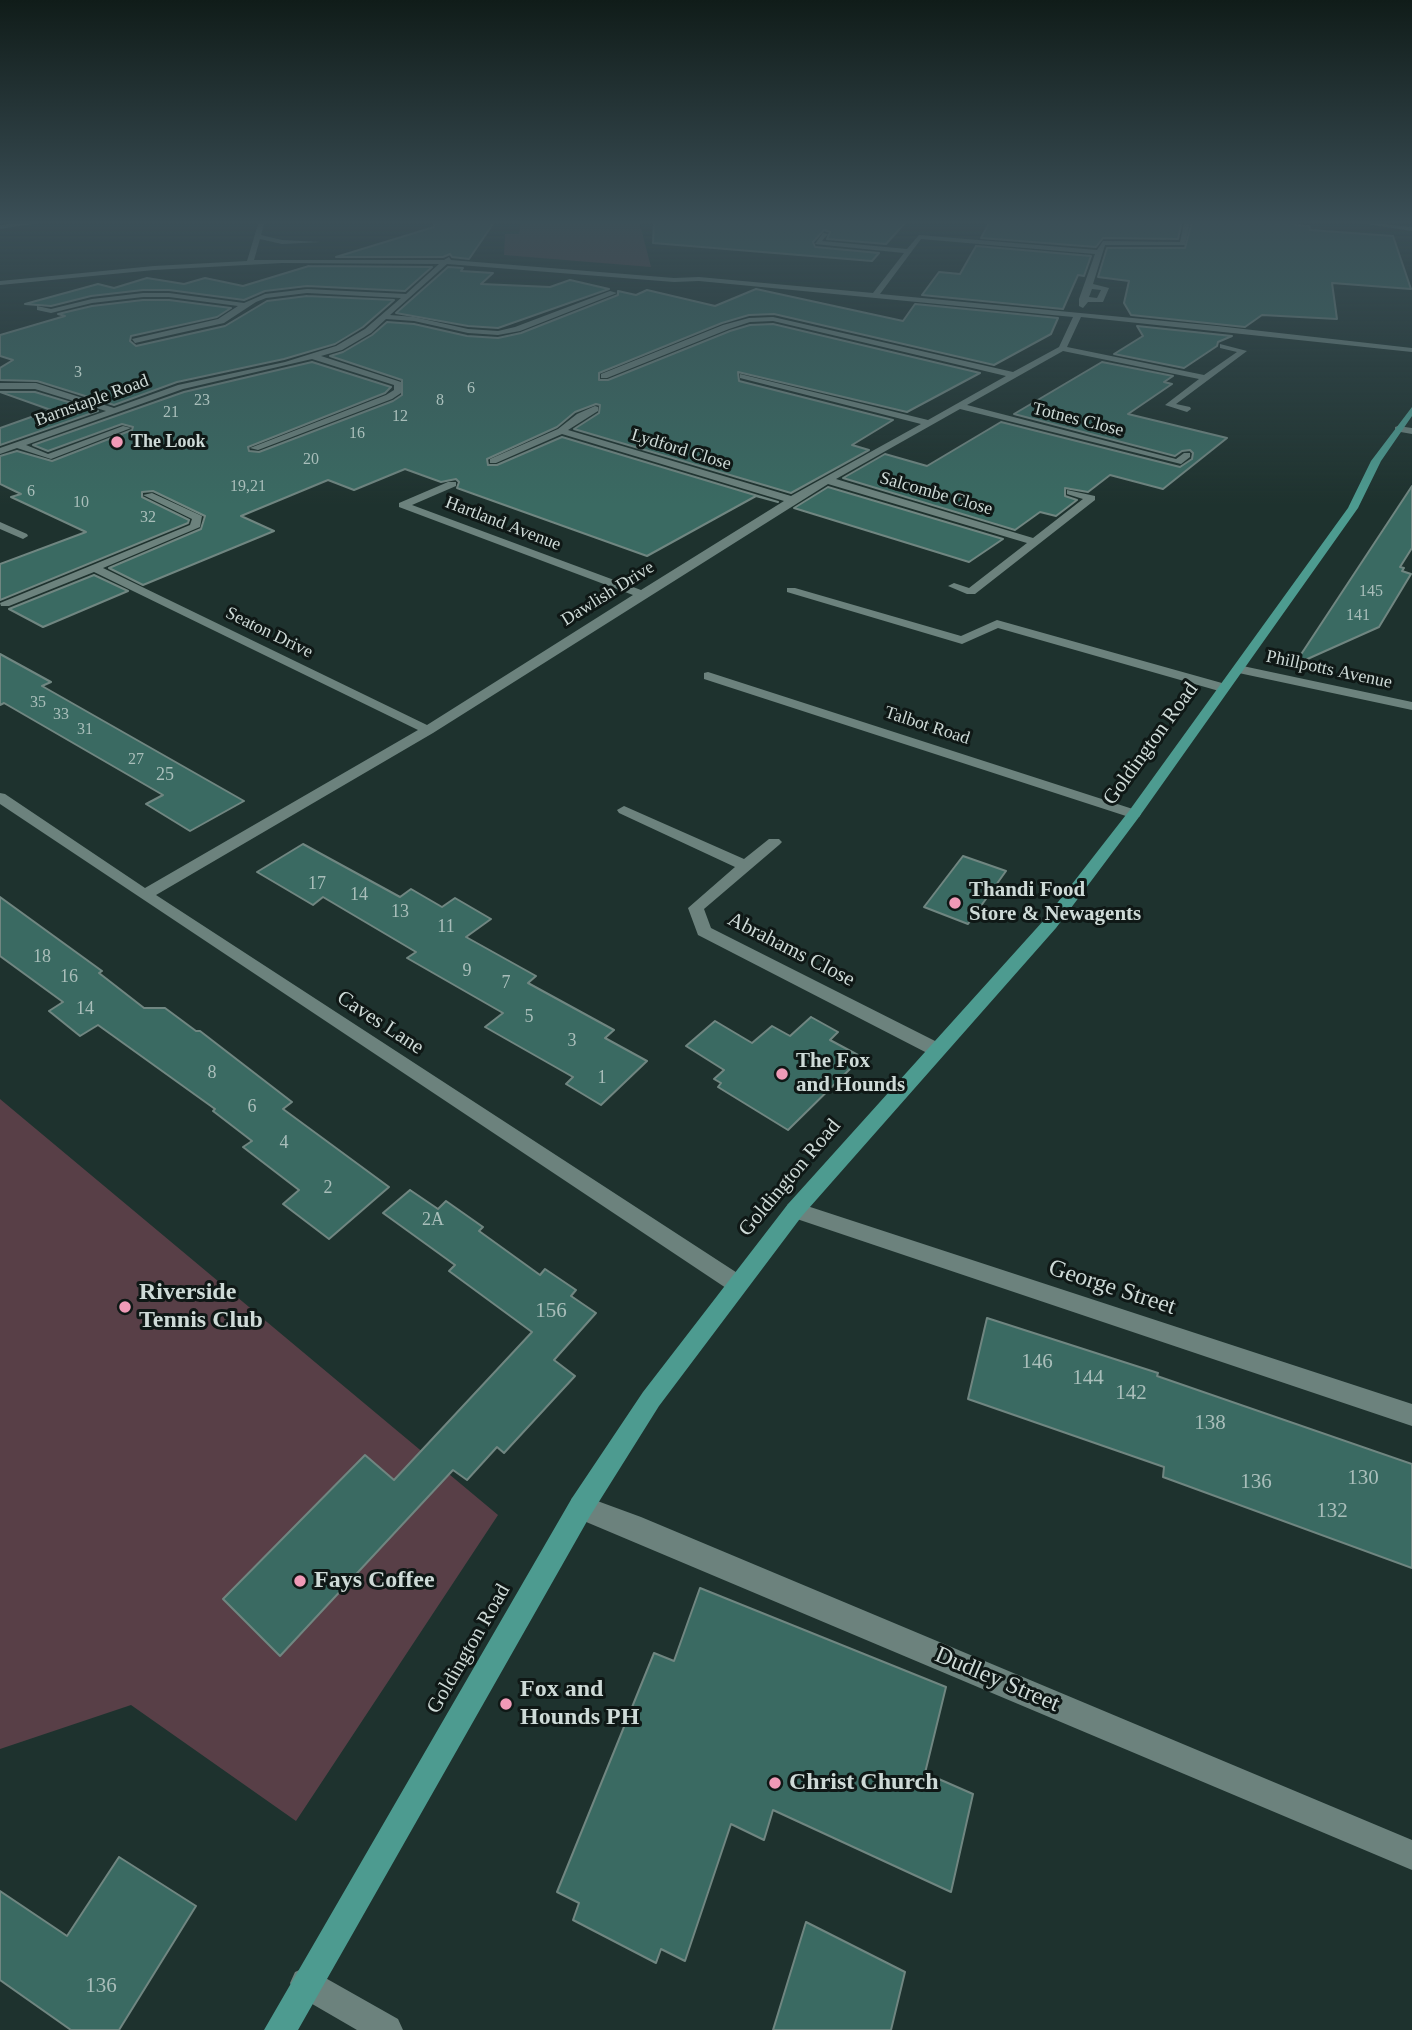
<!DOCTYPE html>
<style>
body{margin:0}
canvas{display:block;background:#1e322e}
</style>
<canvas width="1412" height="2030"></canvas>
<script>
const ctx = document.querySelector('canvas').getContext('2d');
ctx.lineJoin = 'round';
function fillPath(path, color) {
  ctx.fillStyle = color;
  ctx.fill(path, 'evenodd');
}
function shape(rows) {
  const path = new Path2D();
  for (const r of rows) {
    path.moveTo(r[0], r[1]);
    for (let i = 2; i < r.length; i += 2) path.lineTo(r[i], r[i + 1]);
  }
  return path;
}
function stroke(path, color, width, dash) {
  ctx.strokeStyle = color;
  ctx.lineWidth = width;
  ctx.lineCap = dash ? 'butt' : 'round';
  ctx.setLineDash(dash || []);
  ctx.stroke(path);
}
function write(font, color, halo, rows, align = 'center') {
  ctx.font = font + ' "Times New Roman",serif';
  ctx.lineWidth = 6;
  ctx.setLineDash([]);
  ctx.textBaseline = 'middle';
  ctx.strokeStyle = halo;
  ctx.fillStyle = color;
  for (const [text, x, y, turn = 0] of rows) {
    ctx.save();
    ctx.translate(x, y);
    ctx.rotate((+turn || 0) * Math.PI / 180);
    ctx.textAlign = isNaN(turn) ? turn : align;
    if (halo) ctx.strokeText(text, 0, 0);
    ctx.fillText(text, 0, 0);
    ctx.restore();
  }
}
fillPath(shape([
 [520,221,639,221,651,267,504,255,505,234,519,234],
 [0,1099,498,1515,296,1821,131,1705,0,1749]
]), '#583f47');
const building = shape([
 [433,221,495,221,469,259,452,257,450,254,443,257,336,257,434,227,433,221],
 [654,221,907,221,886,244,827,239,830,232,824,230,813,242,815,247,879,253,872,261,653,243,654,221],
 [990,221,1182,221,1178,239,1103,238,1096,247,981,238,990,221],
 [1192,221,1296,221,1296,225,1309,226,1310,230,1393,236,1411,289,1332,283,1337,319,1262,315,1245,327,1131,315,1124,303,1129,281,1098,277,1107,248,1185,248,1192,221],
 [976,246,1091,256,1084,276,1078,275,1063,309,922,295,939,272,960,274,976,246],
 [309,266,432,267,405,291,307,286,265,291,244,300,169,290,143,290,91,296,51,306,25,304,98,284,114,288,147,278,184,284,205,278,243,286,309,266],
 [448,267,463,268,461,271,493,273,481,284,550,287,570,280,609,289,498,328,468,326,396,313,448,267],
 [756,289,903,321,915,304,1058,318,1051,334,994,365,774,314,749,315,722,323,599,373,599,380,608,380,730,331,750,325,773,324,980,373,907,412,738,372,739,381,893,420,852,445,869,450,791,493,574,429,599,413,600,405,596,404,575,412,557,427,487,459,488,465,497,465,562,437,778,502,756,496,647,556,457,488,459,482,456,479,441,482,405,469,354,490,328,480,241,516,274,531,143,585,109,568,201,529,205,516,153,491,142,492,142,497,189,520,188,523,0,600,0,564,86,532,11,497,21,494,0,484,0,456,17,451,52,461,132,430,133,427,122,424,48,451,33,445,184,392,312,362,391,387,385,393,248,447,249,451,259,452,393,401,402,395,402,380,330,356,343,352,372,335,387,322,414,324,467,336,498,338,521,333,618,295,618,291,636,295,647,290,715,306,756,289],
 [307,296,394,300,363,327,335,344,284,359,177,382,114,405,37,381,0,380,0,368,13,360,0,356,0,335,65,316,58,314,92,306,143,300,169,300,231,308,217,317,131,336,130,341,136,346,225,326,267,301,307,296],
 [1137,326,1232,336,1218,342,1217,346,1184,368,1114,354,1143,336,1137,326],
 [1102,362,1173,376,1164,382,1172,384,1128,414,1227,438,1163,489,1110,475,1088,492,1065,488,1065,496,1077,500,1056,516,1040,512,1015,530,843,478,885,454,927,466,1001,422,1180,467,1192,459,1193,453,1190,450,1182,451,1175,456,1014,414,1102,362],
 [0,392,35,392,98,411,0,445,0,428,51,410,0,392],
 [1412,486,1412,548,1400,567,1404,568,1402,571,1411,574,1379,627,1294,665,1412,486],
 [828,487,1003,539,969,562,794,508,828,487],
 [94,575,128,591,43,627,9,609,94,575],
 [0,654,51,682,42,686,244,801,190,831,146,804,163,795,4,703,0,705,0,654],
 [303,844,400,897,411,889,442,907,455,898,491,919,466,937,536,976,528,983,614,1030,605,1038,647,1061,601,1105,566,1084,573,1077,485,1027,503,1013,407,958,416,952,323,897,313,905,257,872,303,844],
 [963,856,1006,871,968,924,924,907,963,856],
 [0,897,102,971,99,973,144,1008,165,1008,196,1031,200,1031,292,1102,283,1109,389,1187,329,1239,283,1204,299,1190,243,1147,252,1141,213,1111,215,1109,98,1025,80,1036,49,1011,63,1002,0,956,0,897],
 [811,1017,838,1032,830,1040,858,1055,850,1063,854,1065,788,1130,718,1087,721,1083,714,1079,724,1070,686,1046,715,1021,752,1043,772,1026,790,1036,811,1017],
 [410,1190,438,1209,446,1201,483,1227,479,1231,540,1275,545,1269,576,1290,571,1296,596,1313,554,1360,575,1376,504,1453,497,1447,467,1480,453,1470,280,1656,223,1599,365,1455,394,1480,532,1332,449,1271,455,1265,383,1213,410,1190],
 [987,1318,1158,1373,1157,1376,1412,1464,1412,1568,1163,1477,1164,1467,968,1399,987,1318],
 [700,1588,946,1687,925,1773,973,1794,951,1892,773,1810,764,1840,731,1824,685,1961,661,1949,656,1963,573,1920,579,1903,557,1892,654,1653,674,1661,700,1588],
 [119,1857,196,1906,119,2030,71,2030,0,1980,0,1891,67,1936,119,1857],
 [806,1922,905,1972,891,2030,773,2030,806,1922]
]);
fillPath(building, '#3a6a62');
stroke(building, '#708681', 2);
fillPath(shape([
 [32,221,53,221,0,229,0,225,32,221],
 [259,221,265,221,261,235,282,240,320,242,282,244,260,239,254,260,444,260,449,257,451,260,674,278,699,277,873,293,904,253,815,244,823,233,828,234,822,241,907,249,919,235,1097,250,1103,241,1180,242,1184,223,1188,221,1190,223,1185,245,1105,245,1093,284,1109,288,1103,302,1088,302,1083,308,1079,306,1079,299,1095,254,921,239,880,294,1217,326,1412,348,1412,352,1081,317,1067,347,1204,375,1237,352,1220,348,1220,344,1247,351,1176,404,1190,407,1191,409,1187,412,1165,405,1199,379,1063,351,967,405,1176,459,1184,453,1190,453,1190,457,1181,464,960,409,836,479,1033,538,1083,499,1067,494,1067,490,1095,496,1095,500,975,594,967,594,948,586,954,583,969,588,1027,543,828,484,433,733,156,895,745,1278,748,1284,745,1290,737,1293,729,1290,0,804,0,793,5,794,145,888,418,730,94,572,9,606,1,606,0,603,190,525,192,519,143,495,152,493,202,516,200,527,103,568,427,725,633,595,399,507,399,503,448,482,456,482,456,486,412,505,641,590,784,501,562,434,496,463,490,463,490,459,558,429,577,414,595,406,598,407,598,411,568,430,791,496,921,424,740,378,740,374,928,420,1006,376,773,321,750,322,729,329,607,378,601,378,601,374,723,325,749,318,773,317,1013,372,1059,347,1073,317,699,281,674,282,447,264,390,315,414,317,468,329,498,331,515,327,610,291,617,293,520,331,498,335,468,333,414,321,386,319,371,333,342,350,321,356,401,382,401,393,392,399,258,450,250,448,386,395,394,390,394,385,312,359,183,389,26,445,48,454,123,426,131,428,51,459,17,448,0,454,0,448,106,411,35,389,0,389,0,383,36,383,114,408,178,385,285,362,336,346,365,329,401,298,307,293,266,298,256,302,224,323,135,343,132,339,218,319,238,306,169,297,143,297,92,303,51,313,37,310,37,306,51,309,92,299,143,293,169,293,244,303,265,294,307,289,406,294,439,264,282,263,154,270,0,285,0,281,154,266,247,261,259,221],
 [1092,289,1101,290,1097,298,1089,297,1092,289],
 [1356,221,1412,227,1412,231,1359,223,1356,221],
 [1398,426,1412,428,1412,434,1395,431,1395,427,1398,426],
 [0,522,27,534,28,536,23,539,0,529,0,522],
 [787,588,795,588,961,636,997,620,1229,685,1230,688,1224,692,1219,691,998,628,962,644,787,592,787,588],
 [1238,665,1412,702,1412,710,1234,672,1232,669,1238,665],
 [708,672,1139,811,1141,814,1139,817,1129,817,704,679,704,673,708,672],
 [624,806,744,859,769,839,779,839,782,842,779,845,704,909,711,928,943,1045,946,1050,943,1055,931,1055,698,935,688,908,735,867,619,813,617,810,624,806],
 [795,1202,1412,1404,1412,1426,788,1216,785,1210,788,1204,795,1202],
 [581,1495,641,1517,1412,1840,1412,1870,572,1516,569,1507,572,1498,581,1495],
 [306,1967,398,2019,403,2030,357,2030,295,1994,290,1983,295,1972,306,1967]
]), '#6c827d');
fillPath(shape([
 [1412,407,1412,416,1381,461,1358,508,1139,817,1056,928,802,1216,659,1406,590,1516,298,2030,264,2030,572,1498,643,1392,788,1204,1044,920,1129,811,1348,508,1371,461,1412,407]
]), '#4d9b90');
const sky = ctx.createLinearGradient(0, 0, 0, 505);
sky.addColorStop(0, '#101c19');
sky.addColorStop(0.44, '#3b4f57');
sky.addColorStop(1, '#3b4f5700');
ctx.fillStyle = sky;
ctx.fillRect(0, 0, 1412, 505);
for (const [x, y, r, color] of [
 [117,442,7,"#f09ab7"],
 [955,903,7,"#f09ab7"],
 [782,1074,7,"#f09ab7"],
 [125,1307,7,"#f09ab7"],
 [300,1581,7,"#f09ab7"],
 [506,1704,7,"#f09ab7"],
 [775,1783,7,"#f09ab7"]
]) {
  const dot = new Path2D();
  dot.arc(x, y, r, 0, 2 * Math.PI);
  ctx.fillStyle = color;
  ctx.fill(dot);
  stroke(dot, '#0f1816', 2.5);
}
write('16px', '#a9beba', null, [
 ["3",78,373],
 ["6",471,389],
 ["23",202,401],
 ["8",440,401],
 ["21",171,413],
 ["12",400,417],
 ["16",357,434],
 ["20",311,460],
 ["19,21",248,487],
 ["6",31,492],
 ["10",81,503],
 ["32",148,518],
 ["145",1371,592],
 ["141",1358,616],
 ["35",38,703],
 ["33",61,715],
 ["31",85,730],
 ["27",136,760]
]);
write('18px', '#cedad7', '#0f1816', [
 ["Barnstaple Road",92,401,-20],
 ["Totnes Close",1078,420,14],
 ["Lydford Close",681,450,17],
 ["Salcombe Close",936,494,16],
 ["Hartland Avenue",503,524,21],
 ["Dawlish Drive",608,594,-32],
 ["Seaton Drive",269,633,26],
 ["Phillpotts Avenue",1329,670,12],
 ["Talbot Road",927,726,18]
]);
write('bold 18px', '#cedad7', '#0f1816', [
 ["The Look",131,442]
], 'left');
write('18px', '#a9beba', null, [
 ["25",165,775],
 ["17",317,884],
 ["14",359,895],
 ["13",400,912],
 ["11",446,927],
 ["18",42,957],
 ["9",467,971],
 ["16",69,977],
 ["7",506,983],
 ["14",85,1009],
 ["5",529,1017],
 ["3",572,1041],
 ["8",212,1073],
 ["1",602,1078],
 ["6",252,1107],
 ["4",284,1143],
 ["2",328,1188],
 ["2A",433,1220]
]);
write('21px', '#cedad7', '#0f1816', [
 ["Goldington Road",1151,744,-54],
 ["Abrahams Close",791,950,27],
 ["Caves Lane",380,1023,33],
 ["Goldington Road",790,1178,-50],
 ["Goldington Road",469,1649,-60]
]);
write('bold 21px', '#cedad7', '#0f1816', [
 ["Thandi Food",969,891],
 ["Store & Newagents",969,915],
 ["The Fox",796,1062],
 ["and Hounds",796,1086]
], 'left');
write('21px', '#a9beba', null, [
 ["156",551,1311],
 ["146",1037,1362],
 ["144",1088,1378],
 ["142",1131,1393],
 ["138",1210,1423],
 ["130",1363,1478],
 ["136",1256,1482],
 ["132",1332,1511],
 ["136",101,1986]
]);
write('24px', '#cedad7', '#0f1816', [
 ["George Street",1112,1288,18],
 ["Dudley Street",997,1680,23]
]);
write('bold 24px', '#cedad7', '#0f1816', [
 ["Riverside",139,1293],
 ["Tennis Club",139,1321],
 ["Fays Coffee",314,1581],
 ["Fox and",520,1690],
 ["Hounds PH",520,1718],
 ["Christ Church",789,1783]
], 'left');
</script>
